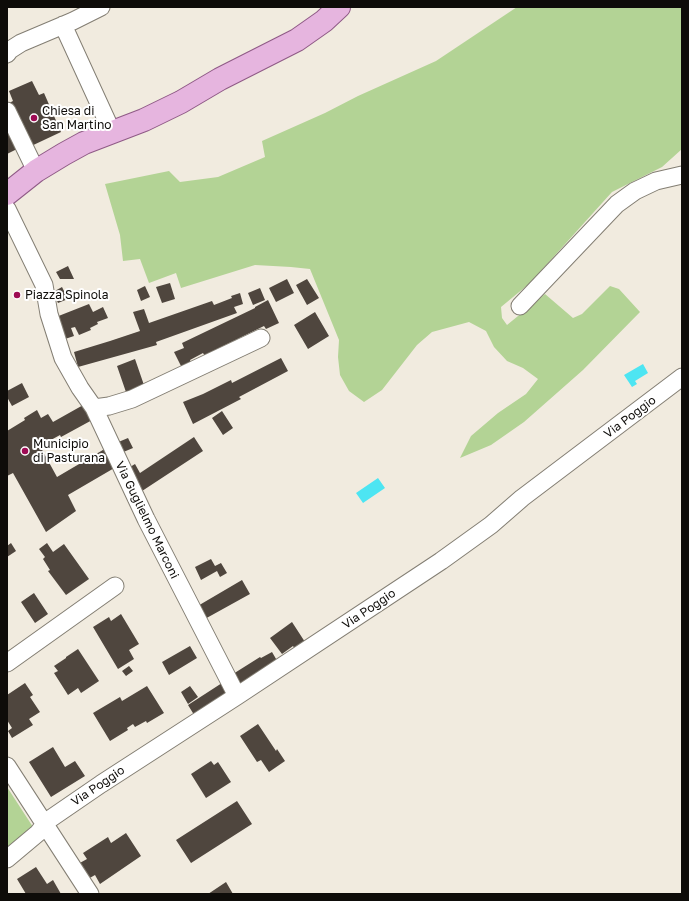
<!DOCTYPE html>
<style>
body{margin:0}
#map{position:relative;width:689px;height:901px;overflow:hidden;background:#f1ebdf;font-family:"Golos Text",sans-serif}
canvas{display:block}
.frame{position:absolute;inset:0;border:8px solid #0e0c09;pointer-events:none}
</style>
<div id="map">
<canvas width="689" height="901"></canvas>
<div class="frame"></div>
</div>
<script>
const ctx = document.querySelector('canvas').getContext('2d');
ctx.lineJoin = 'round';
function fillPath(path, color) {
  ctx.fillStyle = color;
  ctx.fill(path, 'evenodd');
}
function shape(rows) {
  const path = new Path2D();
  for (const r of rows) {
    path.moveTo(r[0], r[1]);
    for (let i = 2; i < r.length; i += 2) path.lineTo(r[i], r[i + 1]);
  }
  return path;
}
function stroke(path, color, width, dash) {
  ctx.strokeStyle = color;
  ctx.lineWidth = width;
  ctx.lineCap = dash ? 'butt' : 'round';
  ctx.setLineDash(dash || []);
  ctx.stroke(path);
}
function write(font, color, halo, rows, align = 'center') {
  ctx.font = font + ' "Golos Text",sans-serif';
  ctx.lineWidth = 4;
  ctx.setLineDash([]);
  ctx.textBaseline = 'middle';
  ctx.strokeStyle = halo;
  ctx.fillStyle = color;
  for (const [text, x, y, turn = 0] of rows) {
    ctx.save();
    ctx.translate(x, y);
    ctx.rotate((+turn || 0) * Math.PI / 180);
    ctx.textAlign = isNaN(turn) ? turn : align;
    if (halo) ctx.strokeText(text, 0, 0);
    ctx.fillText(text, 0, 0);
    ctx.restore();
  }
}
fillPath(shape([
 [517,7,682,7,682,149,662,167,612,192,530,283,501,307,502,318,507,325,545,294,573,318,582,314,610,286,619,289,640,312,583,370,524,422,491,445,460,458,471,436,498,413,526,394,538,379,523,368,507,361,494,347,486,331,469,322,432,332,417,345,382,390,364,402,349,391,340,375,338,357,339,340,310,269,291,267,255,265,181,288,176,273,149,283,140,259,123,261,120,235,105,184,169,171,180,182,218,177,265,157,262,141,325,113,358,96,436,61],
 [7,787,33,827,7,847]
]), '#b3d395');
fillPath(shape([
 [643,364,648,373,635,381,637,384,632,387,624,375],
 [378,478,385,488,363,503,356,493]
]), '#4de5f2');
fillPath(shape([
 [32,81,39,95,44,93,61,132,27,148,7,104,13,101,9,91],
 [7,123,19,148,7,154],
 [68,266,74,279,60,279,56,272],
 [287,279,294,293,276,302,269,288],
 [307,279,319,298,307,305,296,285],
 [170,283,175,299,162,303,156,287],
 [145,286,150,297,141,301,137,290],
 [62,287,68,299,58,303,53,292],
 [260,288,265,300,253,305,248,293],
 [240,293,243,304,234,307,237,313,156,342,157,345,78,367,74,352,110,341,140,331,133,312,144,309,149,323,212,301,214,305,232,298,231,296],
 [268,300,279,323,266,329,264,326,217,349,219,352,206,358,203,353,190,360,192,366,183,370,174,352,184,348,182,343,255,308,255,307],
 [89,304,93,312,103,307,108,318,97,322,98,324,90,328,91,330,79,335,75,327,71,328,74,336,65,339,56,317],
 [315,312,329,336,308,349,294,325],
 [281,358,288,371,239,397,241,399,193,424,183,402,203,394,231,380,232,383],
 [135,359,145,388,127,395,117,366],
 [22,383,29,397,12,406,7,397,7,391],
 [85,404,94,419,61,437,60,435,40,446,57,477,108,447,116,467,68,495,76,511,46,532,13,473,7,476,7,431,25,420,24,418,37,410,41,418,48,414,53,422],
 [222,411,233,428,223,435,212,418],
 [194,437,203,451,139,493,125,470,135,464,140,473],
 [128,438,133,448,121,453,116,443],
 [11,543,16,551,7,557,7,546],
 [47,543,53,552,64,544,89,579,66,595,48,571,50,570,43,559,45,557,39,549],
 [211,559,215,566,221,563,227,573,220,577,217,571,201,580,195,567],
 [242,580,250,594,203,620,196,607],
 [34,593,48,614,35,623,21,602],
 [121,614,139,644,129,650,134,659,118,669,93,627,109,617,111,621],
 [292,622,305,642,295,649,293,646,282,654,270,638],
 [190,646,197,658,169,675,162,662],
 [78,649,99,681,81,693,78,688,68,695,54,673,58,671,54,666,66,658,66,657],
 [272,652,279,664,242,689,233,674,260,657,261,658],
 [129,666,133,671,126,676,122,671],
 [25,683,33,695,30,697,40,712,29,719,33,725,12,738,8,731,12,728,7,720,7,695],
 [222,683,230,696,196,718,188,705],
 [147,686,164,713,147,723,146,721,135,727,133,724,127,728,128,730,110,741,93,713,120,697,122,701],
 [190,686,198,697,188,704,181,692],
 [258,724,276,751,277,749,285,761,269,772,261,760,257,762,240,736],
 [53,747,65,767,75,761,85,776,51,797,29,762],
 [211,761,214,765,218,762,231,782,206,798,191,774],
 [237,801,252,824,191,863,176,840],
 [126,833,141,856,100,884,95,875,88,879,78,864,87,859,83,853,108,837,111,843],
 [36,867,47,884,53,880,61,894,26,894,17,879],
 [226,882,233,894,208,894]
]), '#4f463e');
const minor = shape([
 [63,25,112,132],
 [7,54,10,50,21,43,73,21,101,7],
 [7,111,36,171],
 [7,209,44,285,49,314,63,358,80,388,94,408,146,519,237,696],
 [520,306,617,204,635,191,656,181,682,175],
 [94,408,109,406,132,399,261,338],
 [7,663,115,586],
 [7,766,90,894],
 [7,859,38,833,45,824,50,819,101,784,237,696,441,561,491,525,522,498,682,377]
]);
const major = shape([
 [7,194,36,171,64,154,84,143,144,120,181,102,220,79,297,40,324,21,339,7]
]);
stroke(minor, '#837e73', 19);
stroke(major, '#8f5a86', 24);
stroke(minor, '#fff', 17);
stroke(major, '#e6b5df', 22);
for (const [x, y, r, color] of [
 [34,118,4,"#9e0b54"],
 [17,295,4,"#9e0b54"],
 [25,451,4,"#9e0b54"]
]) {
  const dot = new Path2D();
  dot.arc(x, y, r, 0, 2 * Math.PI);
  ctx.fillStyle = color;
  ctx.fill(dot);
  stroke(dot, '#fff', 1.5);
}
write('12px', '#0e0c09', '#fff', [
 ["Chiesa di",42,111],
 ["San Martino",42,125],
 ["Piazza Spinola",25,295],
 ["Municipio",33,444],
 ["di Pasturana",33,458]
], 'left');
write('12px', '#0e0c09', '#fff', [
 ["Via Poggio",630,417,-37],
 ["Via Guglielmo Marconi",147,520,64],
 ["Via Poggio",369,609,-34],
 ["Via Poggio",98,786,-34]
]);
</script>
